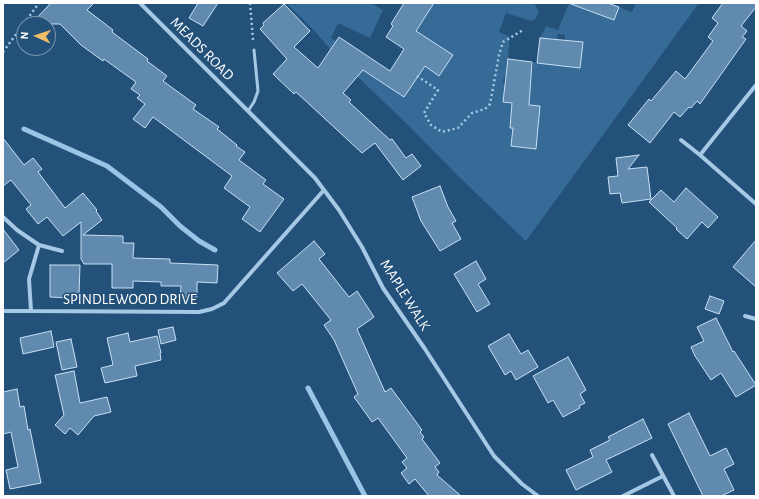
<!DOCTYPE html>
<style>
body{margin:0}
#map{position:relative;width:759px;height:499px;overflow:hidden;background:#23517a;font-family:"Alegreya Sans",sans-serif}
canvas{display:block}
.frame{position:absolute;inset:0;border:4px solid #fff;pointer-events:none}
.north{position:absolute;left:16px;top:16px;width:40px;height:40px;box-sizing:border-box;background:#23517a;border:1px solid #7b97af;border-radius:50%;rotate:273deg;font-size:11px;font-weight:700;line-height:16px;text-align:center;color:#fff}
.north::after{content:'';display:block;margin:auto;width:14px;height:18px;background:#f0bc68;clip-path:polygon(50% 0,100% 100%,50% 72%,0 100%)}
</style>
<div id="map">
<canvas width="759" height="499"></canvas>
<div class="frame"></div>
<div class="north">N</div>
</div>
<script>
const ctx = document.querySelector('canvas').getContext('2d');
ctx.lineJoin = 'round';
function fillPath(path, color) {
  ctx.fillStyle = color;
  ctx.fill(path, 'evenodd');
}
function shape(rows) {
  const path = new Path2D();
  for (const r of rows) {
    path.moveTo(r[0], r[1]);
    for (let i = 2; i < r.length; i += 2) path.lineTo(r[i], r[i + 1]);
  }
  return path;
}
function stroke(path, color, width, dash) {
  ctx.strokeStyle = color;
  ctx.lineWidth = width;
  ctx.lineCap = dash ? 'butt' : 'round';
  ctx.setLineDash(dash || []);
  ctx.stroke(path);
}
function write(font, color, halo, rows, align = 'center') {
  ctx.font = font + ' "Alegreya Sans",sans-serif';
  ctx.lineWidth = 3;
  ctx.setLineDash([]);
  ctx.textBaseline = 'middle';
  ctx.strokeStyle = halo;
  ctx.fillStyle = color;
  for (const [text, x, y, turn = 0] of rows) {
    ctx.save();
    ctx.translate(x, y);
    ctx.rotate((+turn || 0) * Math.PI / 180);
    ctx.textAlign = isNaN(turn) ? turn : align;
    if (halo) ctx.strokeText(text, 0, 0);
    ctx.fillText(text, 0, 0);
    ctx.restore();
  }
}
fillPath(shape([
 [286,3,292,3,295,5,297,3,371,3,383,10,370,38,338,23,331,38,357,53,351,62,404,97,424,66,439,75,453,55,424,38,424,36,415,30,428,10,429,11,435,3,534,3,539,12,536,18,532,21,506,13,499,32,510,37,506,77,504,77,503,84,505,84,503,102,515,104,511,120,510,128,513,128,511,146,536,149,537,117,539,117,540,106,529,105,530,73,532,72,533,62,537,63,582,42,565,40,565,35,558,34,557,39,540,38,546,26,558,30,569,3,585,3,583,9,614,20,619,7,632,12,636,3,699,3,526,241,458,176,408,125,337,57,313,29]
]), '#366b98');
stroke(shape([
 [24,129,107,166,161,207,180,226,199,241,215,250],
 [308,388,365,496]
]), '#99c4e6', 5);
const building = shape([
 [51,3,94,3,87,10,113,30,112,32,148,59,147,61,167,76,163,81,196,105,193,109,219,127,217,129,237,145,236,146,245,152,239,160,266,180,263,184,284,199,260,232,242,219,250,207,224,188,232,176,153,117,145,128,133,119,145,104,137,98,140,95,131,89,136,82,104,59,103,61,81,45,60,24,31,24,51,3],
 [198,3,218,3,203,26,189,18,198,3],
 [404,3,434,3,416,31,453,55,439,76,425,66,404,97,363,70,343,93,351,100,349,102,390,140,392,139,406,158,412,154,421,166,403,180,375,143,362,153,296,92,294,94,273,74,287,59,260,29,264,25,263,23,284,4,310,31,294,47,318,68,339,37,390,71,404,49,386,37,393,26,391,24,404,3],
 [571,3,608,3,619,7,614,20,571,4,571,3],
 [723,3,756,3,756,7,741,26,747,31,742,37,746,39,700,104,697,101,691,108,689,107,680,117,674,112,650,143,628,125,649,99,651,101,676,71,685,79,713,41,708,37,718,23,712,18,723,3],
 [540,38,583,42,580,68,537,63,540,38],
 [508,59,532,62,529,105,540,106,536,149,511,146,513,128,510,128,512,103,503,102,508,59],
 [3,138,24,165,33,158,42,169,38,172,65,208,83,193,97,210,96,211,102,220,83,235,123,236,123,243,134,243,133,258,170,259,170,263,218,265,217,283,197,282,197,297,180,297,181,286,161,286,161,282,133,281,133,288,112,288,112,264,84,264,81,259,81,222,63,236,47,217,38,224,26,209,31,205,11,180,3,186,3,138],
 [639,155,628,169,647,167,651,199,622,203,620,193,610,194,608,177,618,176,616,158,639,155],
 [440,186,448,207,456,221,452,223,461,239,440,251,421,221,412,197,440,186],
 [686,188,718,217,708,228,702,222,687,239,676,229,677,228,649,202,661,190,674,202,686,188],
 [3,229,19,250,3,263,3,229],
 [756,240,756,287,733,267,756,240],
 [314,241,325,254,319,259,349,297,357,291,374,317,357,329,385,392,391,388,422,430,420,432,424,437,422,439,440,463,435,467,439,472,437,475,461,496,429,496,415,479,409,484,401,473,407,468,402,462,407,458,378,418,372,422,354,397,358,394,334,340,324,325,331,320,302,284,293,291,277,273,314,241],
 [476,261,486,279,478,284,490,304,477,312,454,274,476,261],
 [50,265,80,265,79,295,68,295,68,298,50,297,50,265],
 [710,296,724,301,719,314,705,309,710,296],
 [716,318,733,352,734,351,756,385,736,397,721,373,711,380,695,356,691,347,704,341,697,327,716,318],
 [173,327,176,340,161,344,158,330,173,327],
 [51,331,54,347,23,354,20,338,51,331],
 [128,333,130,342,157,336,161,353,160,353,161,360,135,366,137,376,105,383,101,368,113,365,107,338,128,333],
 [509,334,521,354,528,350,538,367,516,380,511,371,505,375,488,346,509,334],
 [71,339,77,367,62,370,56,342,71,339],
 [568,357,586,390,580,394,585,403,579,406,580,408,563,417,553,400,548,403,533,376,568,357],
 [74,371,80,403,107,397,111,412,94,416,78,435,70,428,65,434,55,425,64,415,55,375,74,371],
 [17,389,20,407,24,406,28,430,30,429,41,483,10,489,6,470,18,467,11,432,3,434,3,392,17,389],
 [689,413,710,456,726,448,734,464,724,469,734,490,721,496,703,496,668,424,689,413],
 [643,419,652,438,606,460,612,472,576,490,566,470,593,457,590,450,610,440,608,437,643,419]
]);
fillPath(building, '#608aae');
stroke(building, '#c8e0f4', 1);
stroke(shape([
 [250,3,253,40],
 [3,52,39,3],
 [417,76,438,90,424,113,431,125,442,132,458,128,472,113,485,109,490,104,499,55,503,42,523,30]
]), '#a5c8e5', 2.5, [2, 3]);
stroke(shape([
 [248,111,254,102,258,91,254,50]
]), '#a5c8e5', 3);
stroke(shape([
 [140,3,315,178,339,210,362,247,383,288,425,349,494,456,522,484,538,496],
 [681,140,700,155,756,204],
 [700,155,756,85],
 [3,217,17,230,39,245,62,251],
 [3,311,31,311,199,312,212,309,224,303,324,190],
 [31,311,29,279,39,245],
 [745,316,756,319],
 [652,455,674,496],
 [623,496,663,476]
]), '#a5c8e5', 4);
write('15px', '#fff', '#23517a', [
 ["MEADS ROAD",202,49,45],
 ["MAPLE WALK",405,295,58],
 ["SPINDLEWOOD DRIVE",130,299]
]);
</script>
